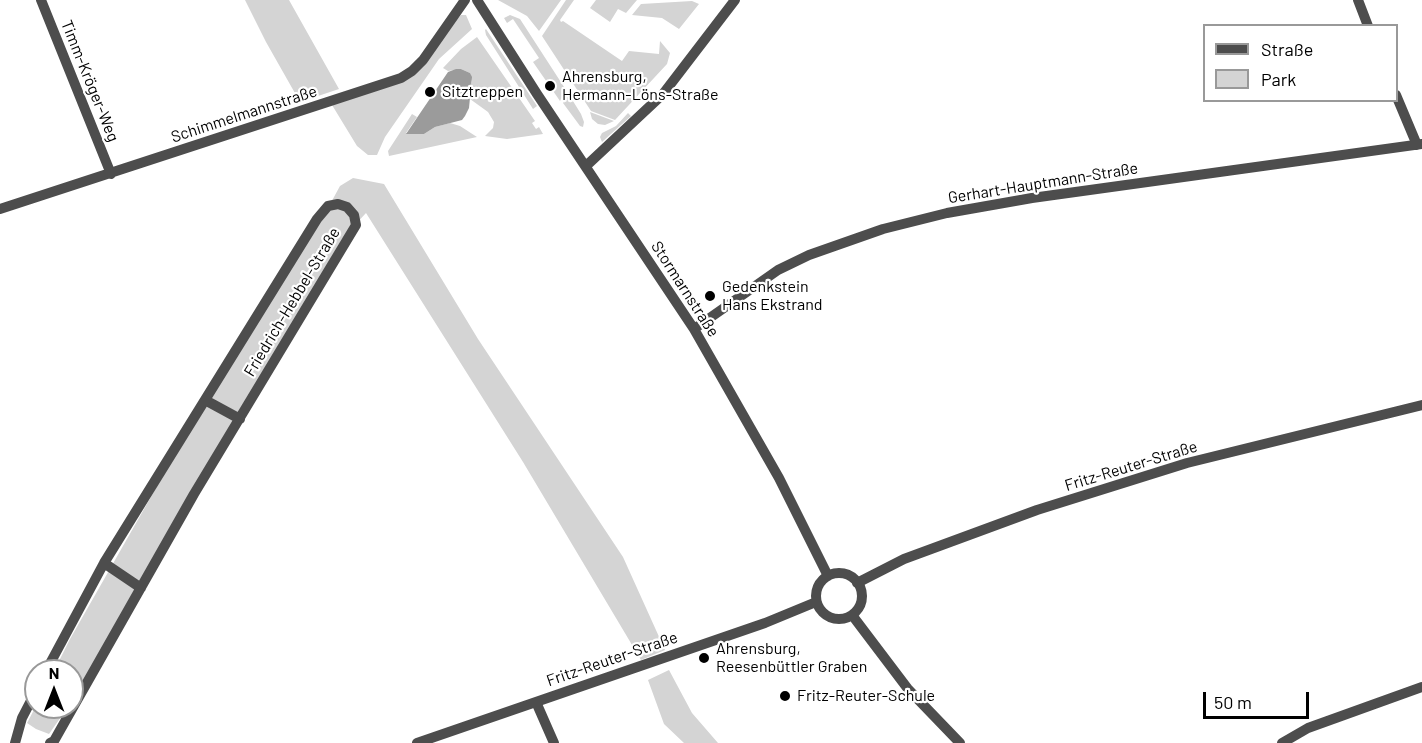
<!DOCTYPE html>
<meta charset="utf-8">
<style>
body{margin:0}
#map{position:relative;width:1422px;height:743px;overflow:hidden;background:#fff;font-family:Barlow,sans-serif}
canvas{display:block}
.legend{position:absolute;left:1203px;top:24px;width:195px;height:78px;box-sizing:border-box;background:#fff;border:2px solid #999;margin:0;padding:8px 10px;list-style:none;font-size:18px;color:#000}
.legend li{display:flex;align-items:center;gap:12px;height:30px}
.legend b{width:30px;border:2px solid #999}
.north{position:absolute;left:24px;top:659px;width:60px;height:60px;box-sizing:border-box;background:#fff;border:2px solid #999;border-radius:50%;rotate:0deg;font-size:16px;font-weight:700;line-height:24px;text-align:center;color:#000}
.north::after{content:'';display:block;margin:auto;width:21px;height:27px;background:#000;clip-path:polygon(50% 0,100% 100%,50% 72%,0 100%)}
.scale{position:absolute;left:1203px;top:692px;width:106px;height:27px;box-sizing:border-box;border:3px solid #000;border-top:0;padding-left:8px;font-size:18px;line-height:21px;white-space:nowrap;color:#000;-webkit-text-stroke:4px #fff;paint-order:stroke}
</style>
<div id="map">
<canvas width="1422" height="743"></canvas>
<ul class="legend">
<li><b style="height:8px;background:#4d4d4d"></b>Straße</li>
<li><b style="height:16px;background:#d4d4d4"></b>Park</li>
</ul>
<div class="north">N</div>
<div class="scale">50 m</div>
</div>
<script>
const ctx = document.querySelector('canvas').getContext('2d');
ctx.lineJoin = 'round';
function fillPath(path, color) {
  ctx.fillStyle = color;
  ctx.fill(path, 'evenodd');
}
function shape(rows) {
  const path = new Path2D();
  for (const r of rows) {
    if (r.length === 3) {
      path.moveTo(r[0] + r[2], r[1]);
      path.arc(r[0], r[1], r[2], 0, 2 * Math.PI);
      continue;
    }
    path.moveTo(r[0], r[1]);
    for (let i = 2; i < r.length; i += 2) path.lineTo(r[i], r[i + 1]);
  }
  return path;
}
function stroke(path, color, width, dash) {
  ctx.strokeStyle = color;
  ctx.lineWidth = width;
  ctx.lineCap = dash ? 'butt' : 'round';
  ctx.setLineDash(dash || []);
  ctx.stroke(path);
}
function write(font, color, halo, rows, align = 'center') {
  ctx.font = font + ' Barlow,sans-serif';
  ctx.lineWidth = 4.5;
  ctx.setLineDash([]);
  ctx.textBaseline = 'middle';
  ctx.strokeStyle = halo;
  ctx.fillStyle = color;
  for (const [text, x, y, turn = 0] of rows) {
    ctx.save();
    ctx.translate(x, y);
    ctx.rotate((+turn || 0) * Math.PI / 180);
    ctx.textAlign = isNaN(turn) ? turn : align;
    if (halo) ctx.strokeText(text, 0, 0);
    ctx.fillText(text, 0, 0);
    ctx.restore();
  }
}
fillPath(shape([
 [245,0,289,0,339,89,300,102,266,42],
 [498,0,561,0,539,31,527,16],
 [566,0,574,0,560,20,561,22,563,21,622,61,629,51,659,54,660,41,670,53,667,64,615,120,591,111,542,36],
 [596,0,637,0,626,13,618,9,610,22,590,8],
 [692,1,699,4,679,29,662,18,632,15,641,4],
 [461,15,466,15,472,29,439,59,385,137,377,155,368,155,357,146,332,105,393,84],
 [510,15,520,19,566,90,560,101,533,62,539,58,513,19,507,23,504,18],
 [486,29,537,106,533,109,486,35,485,30],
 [477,37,535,121,532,123,536,129,539,127,543,134,507,139,485,136,493,128,494,122,488,112,470,99,469,94,472,82,470,73,461,69,448,71,443,68,461,49],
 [568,93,581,114,584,122,583,127,580,126,563,103],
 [590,112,614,121,605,125,598,124,592,119],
 [628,113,631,116,602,142,600,137,602,133,616,126],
 [412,114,417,117,406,133,424,134,435,127,450,123,460,126,477,137,389,156,388,151],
 [353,178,384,184,478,339,623,557,665,650,641,660,523,462,366,213,342,239,72,700,72,671,54,671,70,639,160,481,322,219,340,186],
 [669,670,692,713,718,743,684,743,664,724,648,680],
 [36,706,36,707,68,707,49,734,36,729,27,723]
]), '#d4d4d4');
fillPath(shape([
 [456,69,461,69,470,73,472,77,469,108,465,116,462,120,435,127,424,134,406,134,448,72]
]), '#9b9b9b');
stroke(shape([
 [41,0,111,174],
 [477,0,537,94,694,329,779,478,828,576],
 [1358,0,1368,26],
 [1396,95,1417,145],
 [586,166,663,94,735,0],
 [0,209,401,78,412,71,423,60,465,0],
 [694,329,778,270,809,255,883,229,947,213,1032,198,1422,144],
 [205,400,240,419],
 [104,563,141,588],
 [839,596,23],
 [857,583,904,559,1037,510,1187,463,1422,405],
 [852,615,908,689,960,743],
 [46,671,104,563,317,219,328,206,338,204,347,207,354,215,356,225,194,494,63,725,54,741,50,743],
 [536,702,554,743],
 [15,743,22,718,36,691],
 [417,743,765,623,816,602],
 [1282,743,1308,728,1422,687]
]), '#4d4d4d', 10);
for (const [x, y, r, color] of [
 [550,86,6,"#000"],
 [430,92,6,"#000"],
 [710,296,6,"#000"],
 [704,658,6,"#000"],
 [785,696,6,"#000"]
]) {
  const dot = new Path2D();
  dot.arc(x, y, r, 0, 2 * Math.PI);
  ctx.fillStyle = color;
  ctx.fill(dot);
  stroke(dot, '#fff', 2);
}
write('16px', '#000', '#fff', [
 ["Ahrensburg,",562,77],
 ["Hermann-Löns-Straße",562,95],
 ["Sitztreppen",442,92],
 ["Gedenkstein",722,287],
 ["Hans Ekstrand",722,305],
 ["Ahrensburg,",716,649],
 ["Reesenbüttler Graben",716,667],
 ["Fritz-Reuter-Schule",797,696]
], 'left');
write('16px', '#000', '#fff', [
 ["Timm-Kröger-Weg",90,81,68],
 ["Schimmelmannstraße",244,114,-18],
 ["Gerhart-Hauptmann-Straße",1043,183,-9],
 ["Stormarnstraße",685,289,57],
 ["Friedrich-Hebbel-Straße",292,302,-59],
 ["Fritz-Reuter-Straße",1131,466,-17],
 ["Fritz-Reuter-Straße",612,659,-19]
]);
</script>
